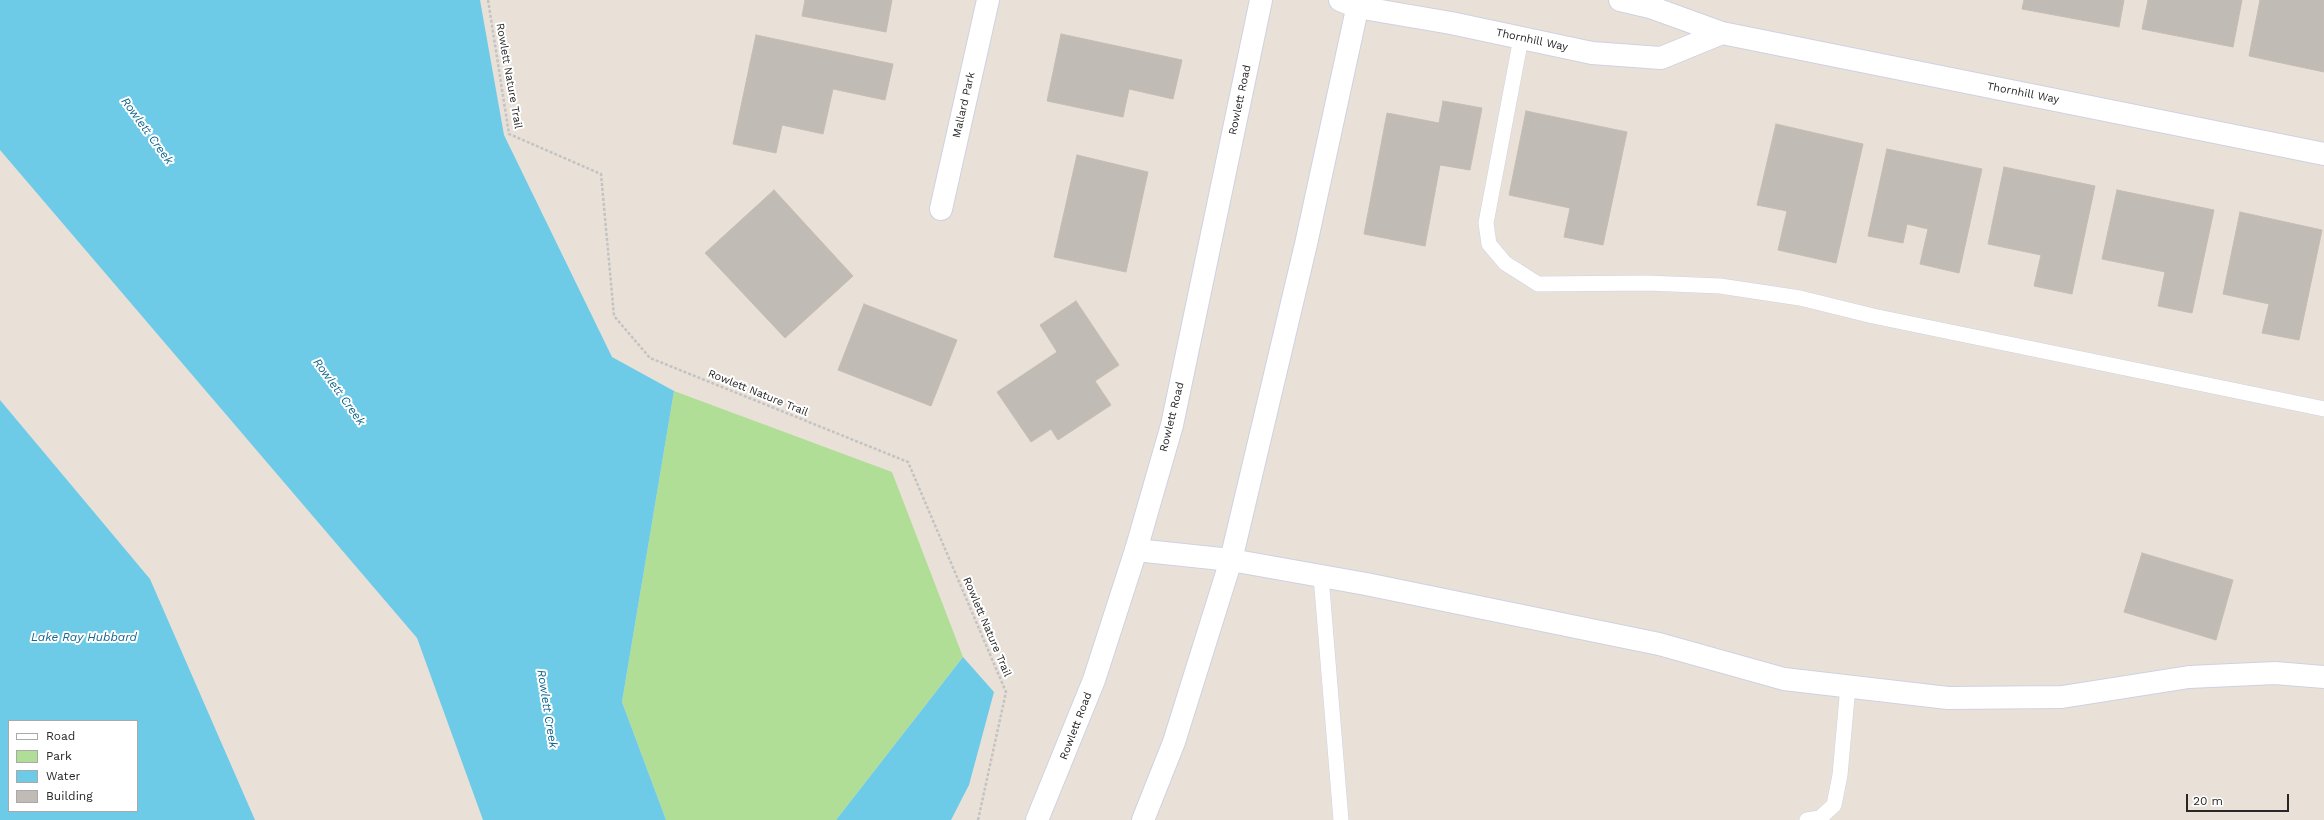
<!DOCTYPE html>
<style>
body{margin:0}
#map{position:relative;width:2324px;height:820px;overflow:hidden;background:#e9e1d8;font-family:"Work Sans",sans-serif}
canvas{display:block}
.legend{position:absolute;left:8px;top:720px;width:130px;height:92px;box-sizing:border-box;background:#fff;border:1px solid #a9a9a9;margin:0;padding:5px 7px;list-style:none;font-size:12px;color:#272727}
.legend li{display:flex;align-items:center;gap:8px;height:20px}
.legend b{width:20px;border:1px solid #a9a9a9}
.scale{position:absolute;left:2186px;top:794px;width:103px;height:18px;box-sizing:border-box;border:2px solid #272727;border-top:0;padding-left:5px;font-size:12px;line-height:14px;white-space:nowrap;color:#272727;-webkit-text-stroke:3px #fff;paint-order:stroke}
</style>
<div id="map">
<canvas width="2324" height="820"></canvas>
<ul class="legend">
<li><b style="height:5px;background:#fff"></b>Road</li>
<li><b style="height:11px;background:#b0de96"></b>Park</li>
<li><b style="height:11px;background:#6ecbe8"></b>Water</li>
<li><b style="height:11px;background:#c1bbb5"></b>Building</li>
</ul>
<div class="scale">20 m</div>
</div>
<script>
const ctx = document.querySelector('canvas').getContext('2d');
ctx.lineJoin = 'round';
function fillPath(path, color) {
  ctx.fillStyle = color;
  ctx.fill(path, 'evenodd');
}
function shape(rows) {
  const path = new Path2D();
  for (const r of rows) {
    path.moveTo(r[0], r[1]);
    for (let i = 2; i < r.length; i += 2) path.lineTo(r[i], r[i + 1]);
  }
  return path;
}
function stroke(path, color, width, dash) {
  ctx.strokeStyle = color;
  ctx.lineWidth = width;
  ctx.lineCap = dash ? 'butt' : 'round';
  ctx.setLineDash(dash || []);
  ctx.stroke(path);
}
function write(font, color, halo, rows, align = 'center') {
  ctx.font = font + ' "Work Sans",sans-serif';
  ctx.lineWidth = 4;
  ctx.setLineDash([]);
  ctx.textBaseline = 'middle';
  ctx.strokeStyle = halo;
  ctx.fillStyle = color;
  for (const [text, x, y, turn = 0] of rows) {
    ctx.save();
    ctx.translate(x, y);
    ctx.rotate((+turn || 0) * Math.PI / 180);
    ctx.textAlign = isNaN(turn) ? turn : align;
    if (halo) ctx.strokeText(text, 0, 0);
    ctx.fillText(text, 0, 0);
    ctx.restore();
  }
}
fillPath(shape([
 [674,391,892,472,963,657,836,820,666,820,622,702]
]), '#b0de96');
fillPath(shape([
 [0,0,480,0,504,135,612,357,674,391,622,702,666,820,483,820,417,638,0,150],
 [0,400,150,579,255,820,0,820],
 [9,721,137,721,137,811,9,811],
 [963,657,994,692,969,785,951,820,836,820]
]), '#6ecbe8');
const building = shape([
 [805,0,892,0,886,32,802,16,805,0],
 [2024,0,2124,0,2119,27,2022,9,2024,0],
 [2148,0,2242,0,2233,47,2142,29,2148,0],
 [2260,0,2324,0,2324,72,2249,56,2260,0],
 [1061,34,1182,60,1173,99,1129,89,1123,117,1047,101,1061,34],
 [756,35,893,64,885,100,833,89,823,134,782,125,776,153,733,144,756,35],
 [1443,101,1482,108,1470,170,1440,165,1425,246,1364,234,1387,113,1439,123,1443,101],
 [1526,111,1627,132,1603,245,1564,237,1570,208,1509,195,1526,111],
 [1776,124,1863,144,1836,263,1778,250,1787,211,1757,205,1776,124],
 [1887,149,1982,169,1959,273,1920,264,1928,229,1907,224,1903,243,1868,236,1887,149],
 [1077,155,1148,172,1126,272,1054,257,1077,155],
 [2004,167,2095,186,2072,294,2034,286,2041,255,1988,244,2004,167],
 [774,190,853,276,785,338,705,253,774,190],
 [2117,190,2214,210,2192,313,2158,306,2165,272,2102,259,2117,190],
 [2240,212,2322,230,2299,340,2262,333,2269,304,2223,294,2240,212],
 [1076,301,1119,365,1095,381,1111,405,1058,440,1051,429,1031,442,997,392,1057,352,1040,325,1076,301],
 [864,304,957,340,931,406,838,370,864,304],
 [2142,553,2233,580,2216,640,2124,612,2142,553]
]);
fillPath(building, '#c1bbb5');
stroke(building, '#c4bdb3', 1);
const service = shape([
 [1521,38,1486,223,1489,244,1505,263,1538,284,1647,283,1720,286,1800,298,1873,316,2324,409],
 [1321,576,1341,820],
 [1807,820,1820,818,1834,805,1840,775,1848,686]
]);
const minor = shape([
 [1340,0,1357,7,1451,23,1592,53,1661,58,1722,33],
 [1620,0,1650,7,1722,33,2324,154],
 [941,209,988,0],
 [1136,550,1231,560,1366,584,1659,644,1784,679,1948,698,2062,697,2189,677,2275,673,2324,677]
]);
const secondary = shape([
 [1037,820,1094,680,1136,550,1172,425,1261,0],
 [1143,820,1174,742,1231,560,1306,244,1359,0]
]);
stroke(service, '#ced2e0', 16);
stroke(minor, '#ced2e0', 24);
stroke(secondary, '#ced2e0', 24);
stroke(shape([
 [488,0,509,134,601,174,614,316,650,358,908,462,1006,692,978,820]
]), '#c3c3c3', 2.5, [3, 2]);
stroke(service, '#fff', 15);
stroke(minor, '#fff', 22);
stroke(secondary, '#fff', 22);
write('11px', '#272727', '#fff', [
 ["Thornhill Way",1532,40,12],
 ["Rowlett Nature Trail",509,76,80],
 ["Thornhill Way",2023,93,11],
 ["Rowlett Road",1240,100,-78],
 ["Mallard Park",964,105,-77],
 ["Rowlett Nature Trail",758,393,22],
 ["Rowlett Road",1172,417,-76],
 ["Rowlett Nature Trail",987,627,67],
 ["Rowlett Road",1076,726,-69]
]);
write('italic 12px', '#12678f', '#fff', [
 ["Rowlett Creek",147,131,54],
 ["Rowlett Creek",339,392,54],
 ["Lake Ray Hubbard",84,637],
 ["Rowlett Creek",547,709,81]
]);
</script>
